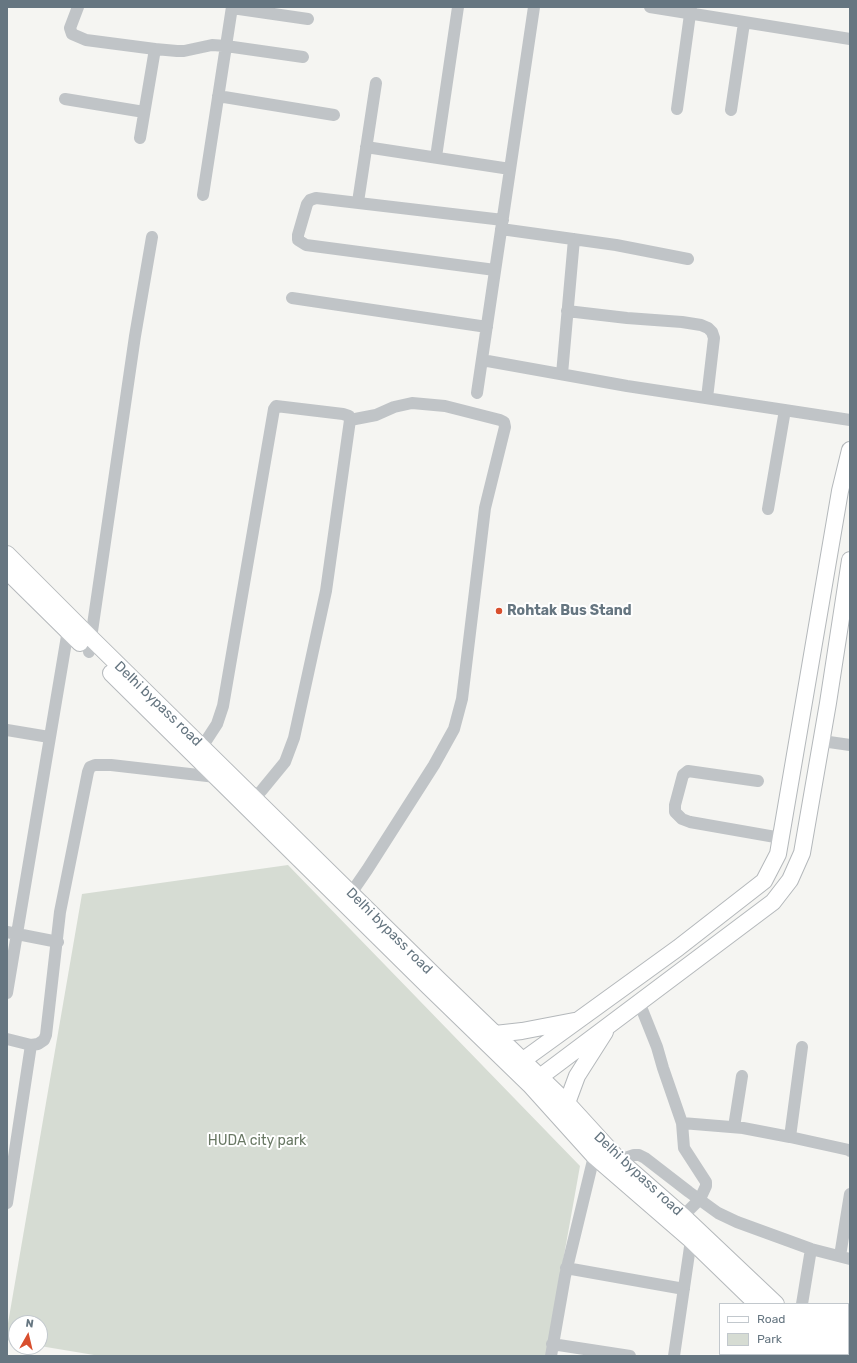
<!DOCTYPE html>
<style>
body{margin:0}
#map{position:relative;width:857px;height:1363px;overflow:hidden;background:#f5f5f2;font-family:Rubik,sans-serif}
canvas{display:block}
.frame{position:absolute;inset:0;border:8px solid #667681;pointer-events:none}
.legend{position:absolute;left:719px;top:1303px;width:130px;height:52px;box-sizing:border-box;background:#fff;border:1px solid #c2c8cd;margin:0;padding:5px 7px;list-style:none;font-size:12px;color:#667681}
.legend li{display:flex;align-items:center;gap:8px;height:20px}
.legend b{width:20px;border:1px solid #c2c8cd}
.north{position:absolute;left:8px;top:1315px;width:40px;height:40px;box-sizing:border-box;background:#fff;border:1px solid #c2c8cd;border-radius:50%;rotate:8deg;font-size:11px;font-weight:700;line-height:16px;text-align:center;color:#667681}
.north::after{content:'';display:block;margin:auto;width:14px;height:18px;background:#d84f2e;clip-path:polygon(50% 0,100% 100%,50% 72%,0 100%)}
</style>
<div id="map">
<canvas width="857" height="1363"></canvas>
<div class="frame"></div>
<ul class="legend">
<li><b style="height:5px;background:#fff"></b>Road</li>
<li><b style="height:11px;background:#d6dcd3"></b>Park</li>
</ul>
<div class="north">N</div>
</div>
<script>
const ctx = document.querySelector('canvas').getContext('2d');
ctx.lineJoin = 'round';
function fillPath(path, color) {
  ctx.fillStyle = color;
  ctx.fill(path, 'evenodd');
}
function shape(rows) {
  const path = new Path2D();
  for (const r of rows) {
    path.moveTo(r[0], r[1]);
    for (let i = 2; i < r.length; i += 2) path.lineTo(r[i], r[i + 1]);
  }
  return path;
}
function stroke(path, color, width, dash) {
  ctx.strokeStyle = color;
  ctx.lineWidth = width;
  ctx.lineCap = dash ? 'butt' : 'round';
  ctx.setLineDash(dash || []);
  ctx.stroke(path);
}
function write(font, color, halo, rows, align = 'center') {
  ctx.font = font + ' Rubik,sans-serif';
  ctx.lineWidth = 4;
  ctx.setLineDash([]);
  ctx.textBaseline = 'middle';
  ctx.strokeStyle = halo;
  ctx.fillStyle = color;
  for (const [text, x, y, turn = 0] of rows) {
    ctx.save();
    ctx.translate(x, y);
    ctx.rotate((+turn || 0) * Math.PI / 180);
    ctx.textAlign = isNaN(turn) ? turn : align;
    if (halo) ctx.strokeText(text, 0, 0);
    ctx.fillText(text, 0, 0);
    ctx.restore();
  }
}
fillPath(shape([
 [288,865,580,1166,546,1356,100,1356,40,1346,40,1323,16,1323,16,1342,7,1340,7,1329,82,894]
]), '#d6dcd3');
const major = shape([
 [7,554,92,639,438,979,567,1103,619,1160,683,1216,776,1304],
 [7,571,80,643],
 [111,673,429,987,530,1085,594,1156,691,1240,757,1304],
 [495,1034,522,1031,574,1021],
 [515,1066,678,948,764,881,778,854,840,491,850,450],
 [532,1083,773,902,790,880,802,853,828,703,850,560],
 [567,1103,577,1076,605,1032],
 [808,1354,810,1356],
 [828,1354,830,1356]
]);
stroke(major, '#b4b8bb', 18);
stroke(shape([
 [78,7,70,28,72,34,86,40,155,49,177,51,184,51,212,45,226,46,303,57],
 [650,7,850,39],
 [232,8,308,19],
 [218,96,334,115],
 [65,99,144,112],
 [677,109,691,7],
 [731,110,744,23],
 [140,138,155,49],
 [366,147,510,169],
 [436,157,458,7],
 [203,195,232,7],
 [358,202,376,83],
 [501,229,616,245,688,259],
 [495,270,306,245,298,240,298,235,307,204,310,200,316,198,503,220],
 [292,298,487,327],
 [567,311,627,318,682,322,701,325,708,328,712,332,714,338,707,398],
 [482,360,627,386,850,420],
 [562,374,574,239],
 [477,393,534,7],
 [768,509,785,410],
 [89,652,135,336,152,237],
 [7,730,49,737],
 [822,741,850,745],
 [197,753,202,747,217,724,223,706,274,409,276,406,343,414,349,416,350,420,326,591,294,738,285,762,262,790,248,805],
 [758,781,688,771,683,775,675,805,675,812,682,819,690,822,781,838],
 [347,899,367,870,434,765,454,729,462,699,485,508,505,427,504,422,500,420,445,406,412,403,394,407,376,415,350,420],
 [7,932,58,942],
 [7,993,69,624],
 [639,1002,657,1047,663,1068,682,1123,743,1128,790,1137,849,1150,850,1151],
 [7,1039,31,1045],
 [682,1123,684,1148,706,1182,706,1186,700,1199,683,1216],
 [734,1127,742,1076],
 [790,1137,802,1047],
 [619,1160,634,1155,639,1155,645,1158,689,1192,718,1213,737,1222,811,1249,850,1259],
 [7,1203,31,1045,38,1044,44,1040,46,1035,60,912,88,772,90,767,95,765,111,765,216,777],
 [840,1256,850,1194],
 [566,1268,684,1289],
 [802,1304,811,1249],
 [552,1344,630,1356],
 [551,1356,565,1276,596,1148],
 [674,1356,691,1240],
 [797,1356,797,1354]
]), '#c0c4c7', 12);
stroke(major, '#fff', 16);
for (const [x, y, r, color] of [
 [499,611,4,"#d84f2e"]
]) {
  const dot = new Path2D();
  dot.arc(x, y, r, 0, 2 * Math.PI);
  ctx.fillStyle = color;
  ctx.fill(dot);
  stroke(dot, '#fff', 1.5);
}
write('bold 14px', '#667681', '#fff', [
 ["Rohtak Bus Stand",507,611]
], 'left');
write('14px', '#667681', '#fff', [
 ["Delhi bypass road",158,704,44],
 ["Delhi bypass road",389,931,45],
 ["Delhi bypass road",638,1174,43]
]);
write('14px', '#697864', '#fff', [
 ["HUDA city park",257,1141]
]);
</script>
